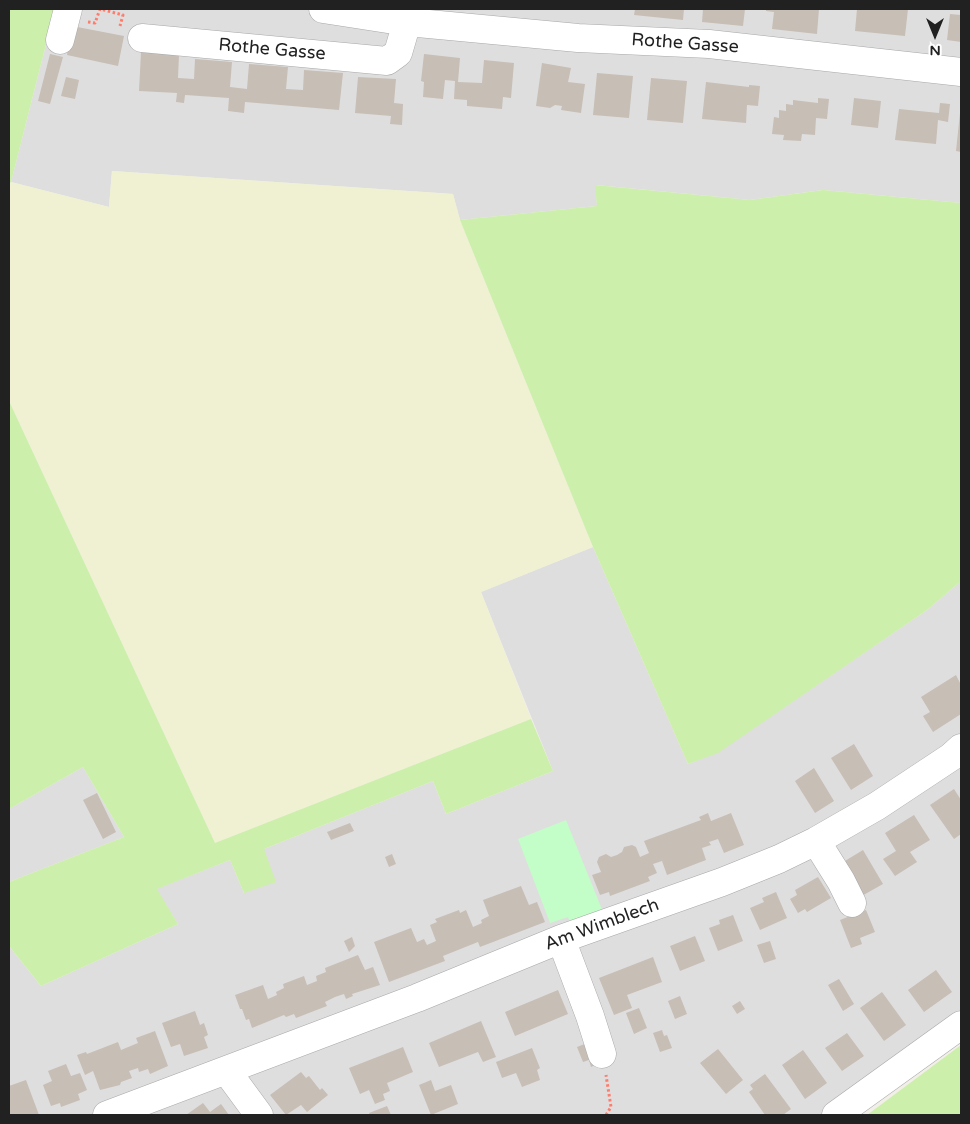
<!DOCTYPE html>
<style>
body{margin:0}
#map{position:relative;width:970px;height:1124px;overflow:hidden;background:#f2efe8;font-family:"Varela Round",sans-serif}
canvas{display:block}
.frame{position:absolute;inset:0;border:10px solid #212121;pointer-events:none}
.north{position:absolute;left:910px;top:10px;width:50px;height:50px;-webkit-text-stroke:4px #fff;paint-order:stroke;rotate:180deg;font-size:14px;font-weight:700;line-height:20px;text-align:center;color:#212121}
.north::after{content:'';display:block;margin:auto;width:18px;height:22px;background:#212121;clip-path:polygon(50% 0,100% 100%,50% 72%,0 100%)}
</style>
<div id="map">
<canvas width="970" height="1124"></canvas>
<div class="frame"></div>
<div class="north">N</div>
</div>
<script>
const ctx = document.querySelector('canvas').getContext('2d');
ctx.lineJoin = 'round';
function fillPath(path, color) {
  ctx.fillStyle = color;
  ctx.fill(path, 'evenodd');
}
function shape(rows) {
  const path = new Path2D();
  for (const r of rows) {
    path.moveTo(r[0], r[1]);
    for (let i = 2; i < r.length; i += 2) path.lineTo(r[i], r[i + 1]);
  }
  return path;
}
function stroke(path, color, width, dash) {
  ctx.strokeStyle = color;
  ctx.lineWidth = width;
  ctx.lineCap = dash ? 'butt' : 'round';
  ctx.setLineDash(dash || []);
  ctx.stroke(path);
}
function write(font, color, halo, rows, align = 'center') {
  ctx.font = font + ' "Varela Round",sans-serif';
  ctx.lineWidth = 4;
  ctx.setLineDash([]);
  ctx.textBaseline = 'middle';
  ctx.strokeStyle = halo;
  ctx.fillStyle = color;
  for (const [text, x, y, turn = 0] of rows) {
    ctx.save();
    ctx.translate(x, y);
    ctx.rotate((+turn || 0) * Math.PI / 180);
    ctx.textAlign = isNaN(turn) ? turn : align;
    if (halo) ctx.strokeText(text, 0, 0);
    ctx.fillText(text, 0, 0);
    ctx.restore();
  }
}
fillPath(shape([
 [55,9,961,9,961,203,823,190,750,200,596,185,597,206,460,220,453,194,112,171,109,207,11,182],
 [593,547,688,764,718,752,927,610,961,581,961,1038,856,1115,9,1115,9,946,41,986,178,924,156,889,230,860,244,893,264,849,433,781,446,814,553,771,481,592],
 [83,767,124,837,9,882,9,809]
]), '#dfdede');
fillPath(shape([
 [112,171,453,194,460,220,593,547,481,592,531,719,215,843,9,401,9,184,11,182,109,207]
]), '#eff1d2');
fillPath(shape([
 [9,9,55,9,11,182,9,184],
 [595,185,750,200,823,190,961,203,961,581,927,610,718,753,688,764,593,547,460,220,597,206],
 [9,401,215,843,531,719,553,771,446,814,433,781,264,849,276,882,244,893,230,860,157,889,178,924,41,986,9,946,9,882,124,837,83,767,9,809],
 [961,1045,961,1115,867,1115]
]), '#ccefab');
fillPath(shape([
 [566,820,603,912,571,926,568,917,550,923,518,839]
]), '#c3fdc8');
fillPath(shape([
 [635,9,684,9,683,20,634,15],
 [703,9,745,9,743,26,702,22],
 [766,9,819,9,817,34,772,29,774,12,766,11],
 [857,9,908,9,905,36,855,31],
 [950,14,961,15,961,42,947,40],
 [72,26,124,36,118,66,67,55],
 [141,52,179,55,178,78,194,79,195,59,232,62,230,87,247,89,249,64,288,67,286,89,303,90,304,70,343,73,339,110,245,102,244,113,228,111,229,98,185,95,184,103,176,102,177,93,139,91],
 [50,54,63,57,50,104,38,101],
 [424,54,460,58,458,82,482,83,484,60,514,63,511,98,503,97,502,109,467,106,467,100,454,99,455,81,445,80,443,99,423,97,424,82,421,81],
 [542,63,571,68,568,82,585,84,581,113,561,110,562,106,555,105,550,108,536,106],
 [597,73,633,76,629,118,593,115],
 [66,77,79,80,75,99,61,96],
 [358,77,396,79,394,103,403,104,402,125,390,124,391,116,355,113],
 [651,78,687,81,683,123,647,120],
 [706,82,749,87,749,85,760,86,758,106,747,105,746,123,702,119],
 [818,98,829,99,827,119,816,118,815,135,802,134,801,141,783,140,784,135,772,134,774,117,779,118,779,110,786,111,786,104,793,105,793,100,818,103],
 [854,98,881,101,878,128,851,125],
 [940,103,950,104,948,122,938,120,936,144,895,140,899,109,939,113],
 [960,113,961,113,961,152,956,151],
 [956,675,961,685,961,714,933,732,923,716,930,712,921,697],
 [854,744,873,776,851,790,831,758],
 [814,768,834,801,815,813,795,781],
 [954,789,961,800,961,834,954,839,930,805],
 [97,793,116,832,103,839,83,800],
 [708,813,711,821,731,813,744,845,724,853,718,839,709,842,711,845,702,848,706,860,667,875,662,861,653,864,657,873,648,877,650,881,610,896,609,892,600,895,592,875,601,872,597,862,599,857,606,854,611,857,617,855,622,852,624,847,632,845,636,847,640,857,649,853,644,841,701,820,699,817],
 [914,815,930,840,910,852,917,862,895,876,883,859,896,851,885,833],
 [350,823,354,831,331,840,327,832],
 [863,850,883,884,860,897,840,864],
 [392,854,396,864,389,867,385,857],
 [818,877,831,898,807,912,805,909,798,913,790,899,797,895,795,890],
 [521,886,529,905,537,902,545,922,480,947,478,942,443,956,445,961,389,982,374,942,411,928,417,942,424,939,427,945,436,941,430,925,437,922,435,919,459,910,460,913,466,910,473,927,482,923,481,920,489,916,483,900],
 [776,892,787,918,760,930,750,908,764,902,762,898],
 [866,910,875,932,860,938,862,944,851,948,840,920],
 [733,915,743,941,718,951,709,928,720,924,719,920],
 [695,936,705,961,680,971,670,946],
 [352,937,355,946,349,952,344,941],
 [770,941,776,959,764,963,757,945],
 [358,955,365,970,373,967,380,985,352,994,353,996,346,999,344,994,335,997,325,1002,327,1006,296,1018,294,1014,286,1017,284,1015,252,1028,249,1019,246,1020,242,1009,240,1009,235,995,263,985,268,999,277,995,276,992,284,988,283,984,304,976,307,985,317,981,316,976,326,972,325,968],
 [653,957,662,982,627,995,632,1008,614,1015,599,978],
 [936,970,952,992,924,1012,908,990],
 [839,979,854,1004,843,1011,828,985],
 [558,990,568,1014,515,1036,505,1012],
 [882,992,906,1025,884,1041,860,1008],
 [680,996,687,1014,675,1019,668,1001],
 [740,1001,745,1009,737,1014,732,1006],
 [639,1008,647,1028,634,1034,626,1013],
 [195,1011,200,1025,204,1023,208,1035,204,1037,208,1048,184,1056,180,1044,171,1047,162,1023],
 [481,1021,496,1057,483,1062,478,1052,439,1067,429,1043],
 [662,1030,664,1036,667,1035,672,1048,660,1052,653,1033],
 [155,1031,168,1066,150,1074,148,1069,139,1072,138,1068,129,1071,132,1078,121,1082,120,1085,100,1090,93,1071,85,1075,77,1055,86,1052,87,1054,118,1042,121,1050,138,1043,136,1038],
 [847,1033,864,1056,842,1071,825,1048],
 [587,1043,595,1065,591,1067,589,1060,583,1062,577,1047],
 [403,1047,413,1072,387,1083,390,1091,383,1094,385,1100,375,1104,369,1090,360,1094,349,1068],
 [532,1048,540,1068,537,1070,540,1080,522,1087,516,1073,502,1078,496,1062],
 [718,1049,743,1080,726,1094,700,1063],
 [803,1050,827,1083,805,1099,782,1065],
 [66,1064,71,1076,80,1073,87,1090,78,1094,80,1100,61,1107,60,1103,51,1106,43,1085,52,1081,48,1071],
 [301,1072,306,1078,309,1076,320,1090,322,1088,328,1095,307,1112,301,1105,286,1115,270,1095],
 [765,1074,791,1109,783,1115,765,1115,749,1092,753,1089,750,1085],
 [26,1080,39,1115,9,1115,9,1086],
 [431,1080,435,1091,451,1085,458,1104,431,1115,419,1085],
 [203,1103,210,1112,221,1104,229,1115,186,1115],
 [387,1106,391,1115,370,1115,369,1113]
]), '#c7beb6');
const minor = shape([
 [323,9,407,22,578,38,709,44,961,72],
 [142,38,387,61,398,53,407,22],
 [60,40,68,9],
 [816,841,841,881,852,903],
 [561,939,590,1016,602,1054],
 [226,1070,259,1115],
 [107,1115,417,998,561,939,722,882,779,859,816,841,877,806,951,757,961,748],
 [836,1115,961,1025]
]);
stroke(minor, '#a8a8a8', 29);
stroke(shape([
 [88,22,95,23,100,9,123,15,120,26],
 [606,1115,611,1107,606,1075]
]), '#ff7c6c', 3, [2.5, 2.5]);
stroke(minor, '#fff', 28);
write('18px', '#212121', '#fff', [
 ["Rothe Gasse",685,44,4],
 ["Rothe Gasse",272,50,5],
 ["Am Wimblech",602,925,-20]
]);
</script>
